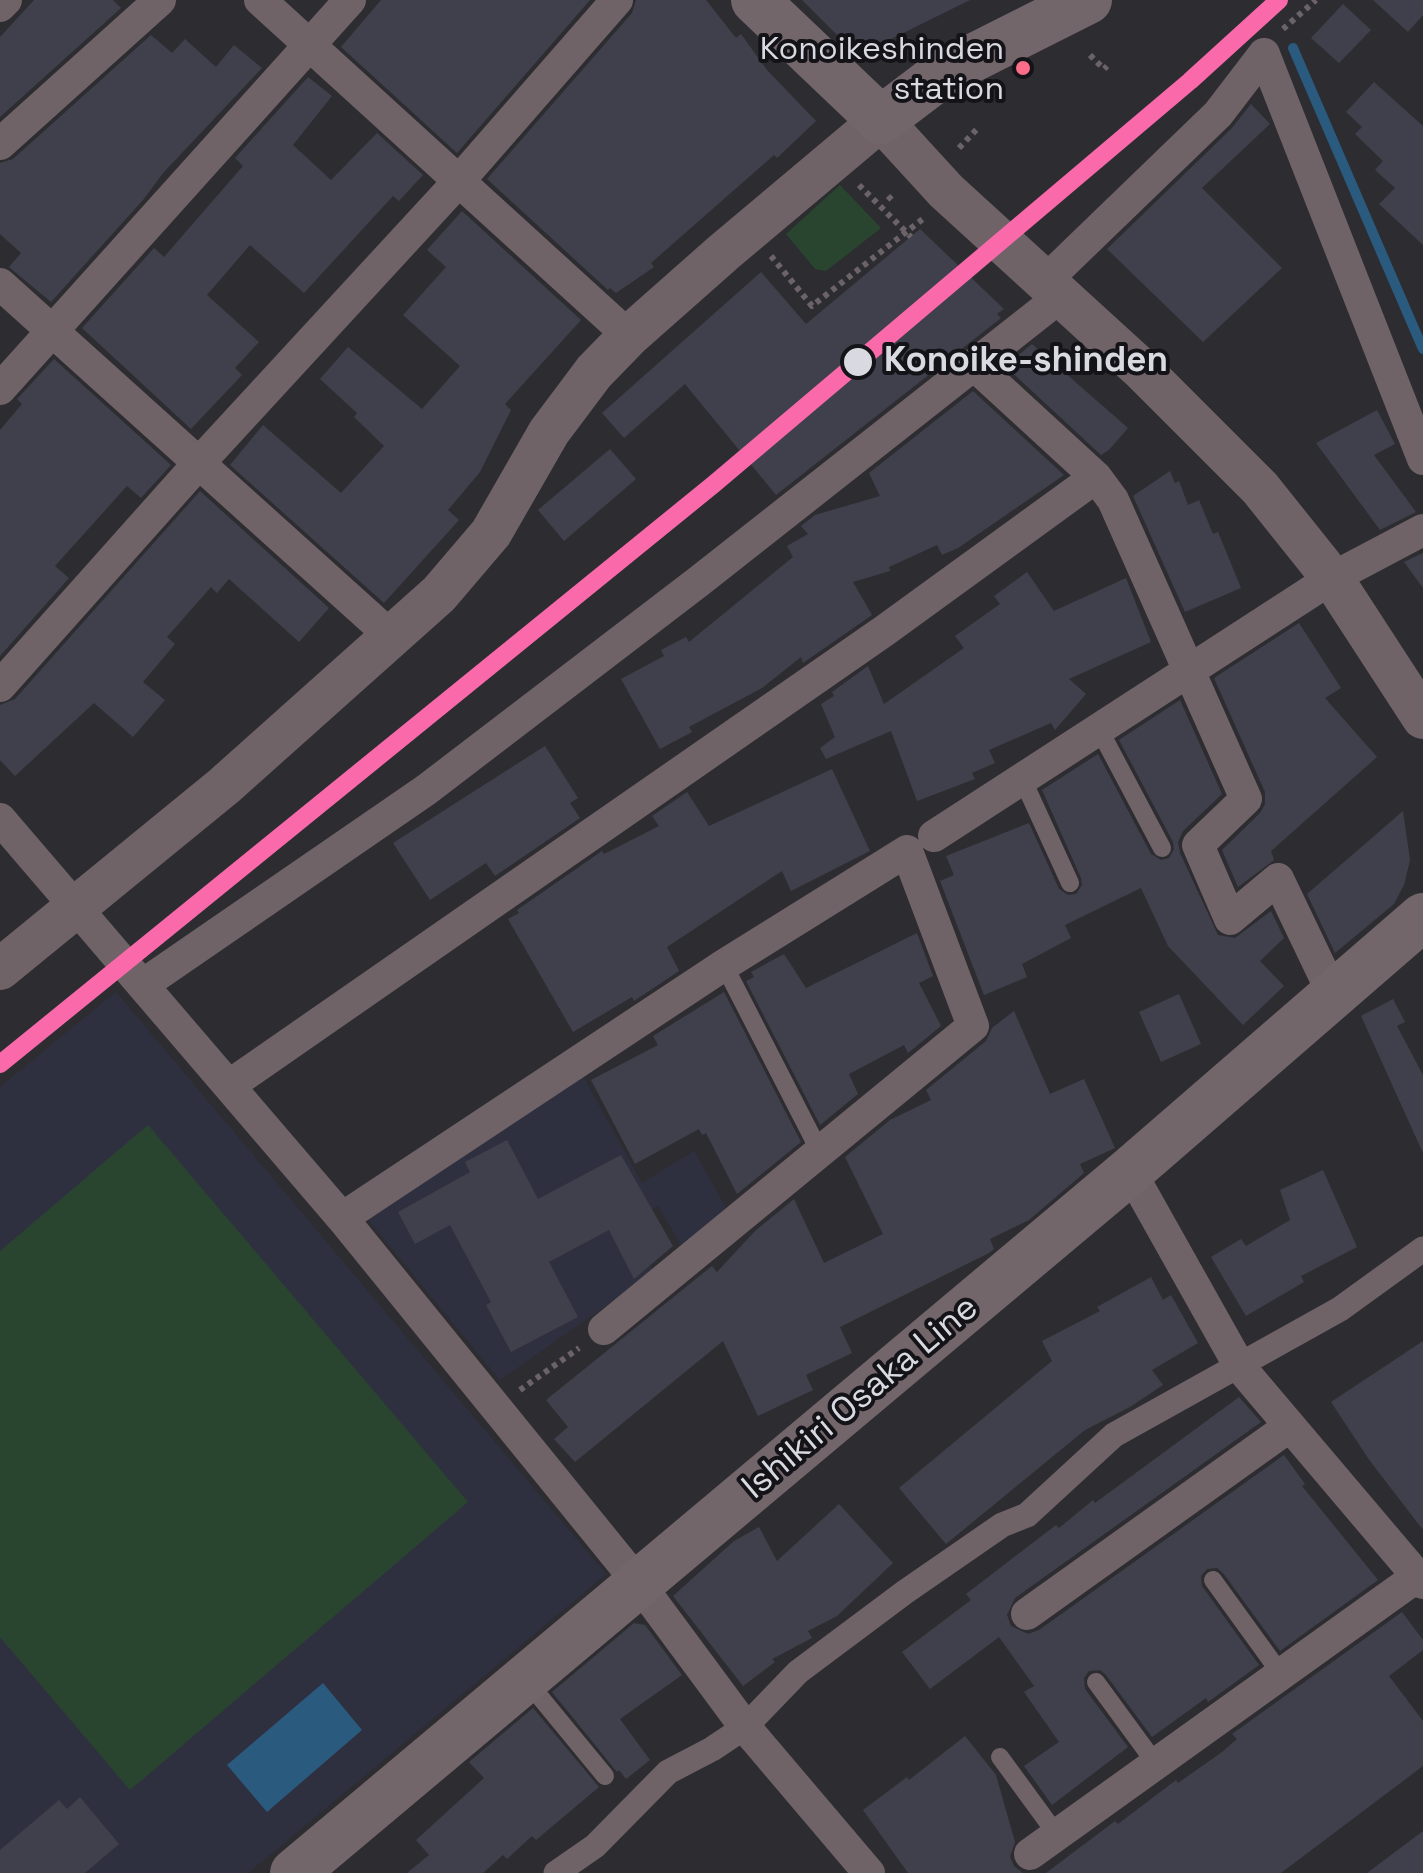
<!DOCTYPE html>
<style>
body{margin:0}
canvas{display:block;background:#2c2c31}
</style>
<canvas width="1423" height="1873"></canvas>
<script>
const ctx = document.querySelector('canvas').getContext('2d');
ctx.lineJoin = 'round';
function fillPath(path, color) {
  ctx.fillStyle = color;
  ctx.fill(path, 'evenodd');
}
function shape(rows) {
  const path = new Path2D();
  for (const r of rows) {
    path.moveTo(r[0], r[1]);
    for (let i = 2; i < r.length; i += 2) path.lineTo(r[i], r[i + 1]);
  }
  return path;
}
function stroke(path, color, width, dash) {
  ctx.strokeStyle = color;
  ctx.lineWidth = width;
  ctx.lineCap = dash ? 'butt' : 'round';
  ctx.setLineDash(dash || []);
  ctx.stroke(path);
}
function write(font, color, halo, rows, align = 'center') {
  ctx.font = font + ' "Space Grotesk",sans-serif';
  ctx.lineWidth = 8;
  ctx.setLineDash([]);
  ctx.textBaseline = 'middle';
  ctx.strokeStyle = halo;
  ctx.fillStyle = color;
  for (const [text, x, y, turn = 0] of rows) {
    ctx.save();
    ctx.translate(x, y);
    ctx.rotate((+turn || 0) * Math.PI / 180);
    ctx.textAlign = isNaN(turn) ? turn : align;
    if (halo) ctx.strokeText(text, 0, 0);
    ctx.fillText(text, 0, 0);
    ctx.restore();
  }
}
fillPath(shape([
 [116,992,606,1574,248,1873,0,1873,0,1087],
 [580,1071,642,1183,694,1151,729,1213,685,1251,658,1206,626,1224,654,1272,500,1380,365,1216]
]), '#2f303f');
fillPath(shape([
 [840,185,881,228,826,271,815,269,786,234],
 [148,1125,468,1502,130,1790,0,1637,0,1251]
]), '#29452f');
fillPath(shape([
 [323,1683,362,1730,267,1812,227,1765]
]), '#2a5a7e');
stroke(shape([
 [1293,48,1423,349]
]), '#2a5a7e', 10);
fillPath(shape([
 [34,0,113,0,121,8,0,117,0,37],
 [381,0,590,0,457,153,341,47],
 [636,0,706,0,736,38,741,34,767,70,816,121,777,158,774,155,651,263,654,267,616,293,610,288,608,290,487,179,632,13],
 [802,0,970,0,883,43,839,37],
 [1373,0,1423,0,1423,15,1408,32],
 [1343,4,1371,30,1339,63,1311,38],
 [151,35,172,53,185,39,216,67,234,45,262,68,164,172,143,200,51,302,9,267,21,253,0,234,0,163,13,159],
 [308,77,332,96,293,145,331,180,377,133,423,175,399,201,393,196,304,293,250,245,207,295,259,342,235,368,242,375,191,429,82,328,154,248,164,257,243,166,235,158],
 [1374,82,1423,126,1423,245,1379,204,1395,188,1375,170,1383,161,1355,134,1362,127,1346,112],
 [1251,104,1270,124,1202,188,1282,268,1203,342,1107,249,1232,128],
 [462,211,581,320,505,404,511,410,480,472,448,510,459,520,384,603,230,465,263,425,341,493,384,446,354,417,357,413,320,379,348,347,422,409,460,366,403,315,446,267,427,250],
 [920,229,1004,309,997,314,1001,318,776,495,685,384,624,438,602,413,761,272,806,324],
 [1032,344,1128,428,1109,450,1101,455,1005,366],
 [54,359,171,465,141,498,127,486,55,566,69,578,0,656,0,430,22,404,17,399],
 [973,391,1064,475,958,548,942,555,937,545,889,567,890,571,853,582,872,615,803,663,801,657,762,688,689,727,692,732,660,749,621,679,664,656,661,650,686,637,689,642,793,557,787,546,808,534,801,526,815,515,880,496,869,473],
 [1377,410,1395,444,1374,455,1416,512,1380,530,1316,443],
 [610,449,636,479,564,541,538,510],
 [1170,471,1175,483,1179,481,1188,505,1199,500,1213,534,1218,532,1241,588,1185,612,1133,496],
 [200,491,329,608,299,642,229,579,217,593,211,587,167,637,175,644,143,682,165,700,133,737,94,703,15,776,0,760,0,705,15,699],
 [1423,553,1423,588,1404,562],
 [1027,572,1054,611,1126,578,1151,642,1069,679,1086,694,1055,730,1051,723,989,750,995,763,972,773,975,779,917,801,891,731,826,759,820,748,835,737,821,704,834,696,832,692,868,666,884,704,964,648,955,636,1000,604,994,596],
 [1299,623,1341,688,1325,698,1377,757,1271,851,1274,860,1238,887,1222,850,1260,813,1265,804,1265,792,1214,678],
 [1180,700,1222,794,1183,831,1178,842,1180,853,1218,935,1235,938,1271,911,1284,938,1260,961,1284,986,1243,1025,1168,946,1141,888,1065,925,1071,938,1022,964,1027,977,984,995,940,881,954,875,946,856,1029,823,1059,889,1068,895,1076,894,1082,885,1081,878,1042,790,1098,754,1151,854,1161,860,1169,858,1174,849,1173,842,1119,740],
 [545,746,578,798,570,803,580,818,495,876,486,863,430,900,393,843],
 [832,769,870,851,791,891,782,871,667,947,679,971,634,1001,632,997,573,1032,508,919,519,913,517,910,602,851,604,854,659,826,652,816,687,792,709,826],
 [1403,811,1410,860,1404,885,1394,904,1335,953,1307,894],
 [917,933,933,976,919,983,941,1026,908,1053,904,1045,849,1074,858,1094,820,1125,746,981,754,977,751,972,784,954,806,988],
 [724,992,801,1142,737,1194,706,1133,702,1135,699,1129,635,1164,591,1080,658,1045,653,1036],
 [1179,994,1201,1044,1161,1062,1139,1012],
 [1393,999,1405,1022,1397,1026,1423,1075,1423,1153,1361,1016],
 [1014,1011,1050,1094,1084,1079,1115,1148,1080,1164,1084,1173,1029,1220,990,1239,994,1249,989,1253,840,1327,852,1353,806,1375,813,1390,758,1416,723,1341,575,1462,554,1439,568,1427,546,1400,712,1266,717,1272,755,1231,794,1199,824,1263,883,1234,845,1157,890,1120,931,1100,926,1090,986,1041,992,1028],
 [507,1140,538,1199,621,1155,673,1246,634,1279,609,1230,549,1262,578,1317,511,1352,486,1305,491,1302,450,1225,415,1244,398,1212,470,1172,465,1162],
 [1323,1170,1357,1247,1301,1276,1304,1282,1246,1316,1211,1257,1241,1239,1246,1246,1290,1220,1280,1190],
 [1151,1277,1163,1300,1171,1295,1198,1343,1152,1370,1163,1385,1130,1407,1085,1430,946,1544,899,1488,1052,1361,1042,1341,1100,1311,1097,1307],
 [1423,1341,1423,1530,1370,1461,1331,1402],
 [1239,1397,1261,1422,1015,1598,1007,1615,1011,1626,1028,1634,1039,1630,1284,1455,1305,1484,1302,1486,1378,1580,1280,1651,1223,1573,1217,1568,1207,1569,1201,1576,1202,1586,1259,1665,1208,1702,1206,1698,1152,1737,1106,1675,1100,1670,1089,1671,1084,1678,1085,1689,1128,1747,1052,1805,1024,1766,1059,1742,1024,1692,1034,1686,999,1637,930,1689,902,1652,971,1600,966,1594,1056,1525,1059,1528,1093,1500,1095,1503],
 [839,1504,893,1563,837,1616,808,1631,812,1638,772,1659,775,1662,743,1686,673,1596,734,1541,759,1527,777,1561],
 [1402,1612,1423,1640,1423,1650,1389,1676,1423,1721,1423,1766,1281,1873,1046,1873,1115,1821,1118,1824,1176,1780,1178,1783,1222,1752,1237,1739,1232,1734],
 [634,1623,645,1625,682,1675,620,1719,650,1760,626,1779,619,1770,617,1772,552,1692],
 [533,1708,599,1787,536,1840,532,1836,507,1859,503,1855,483,1873,407,1873,429,1855,416,1840,484,1778,469,1762],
 [965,1736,996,1775,1015,1842,1010,1857,1014,1866,1023,1873,908,1873,863,1810,907,1777,909,1780],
 [80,1797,119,1844,85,1873,0,1873,0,1850,59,1800,67,1809],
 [1423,1831,1423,1873,1367,1873]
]), '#3f404b');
stroke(shape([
 [1283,29,1316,0],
 [1090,55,1104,69,1107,66],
 [959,148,979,127],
 [859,185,911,237],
 [888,196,894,202],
 [771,256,812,306,924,218],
 [520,1390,579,1348]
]), '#6b6367', 6, [5, 5]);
stroke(shape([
 [1099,729,1162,848],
 [1022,778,1070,883],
 [724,965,821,1154],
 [1213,1580,1281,1674],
 [526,1680,605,1776],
 [1096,1682,1156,1764],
 [1000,1757,1057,1835]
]), '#706367', 18);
stroke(shape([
 [556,1873,595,1846,668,1772,712,1749,745,1727,798,1672,905,1592,1002,1525,1027,1515,1114,1435,1340,1309,1423,1249]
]), '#706367', 25);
stroke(shape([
 [260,0,629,336],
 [0,6,6,0],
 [1264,54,1423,459],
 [0,144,160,0],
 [1044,282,1218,114,1264,54],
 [0,284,393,638],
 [974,365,1096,477,1113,500,1246,799,1198,845,1230,919,1278,879,1333,994],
 [0,389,350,0],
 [0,686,199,463,458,182,617,0],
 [0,819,342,1218,640,1585,745,1727,869,1873],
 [934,836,1332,578,1423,530],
 [144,984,426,790,698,582,1060,297],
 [230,1085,884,631,1096,477],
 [1130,1171,1240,1367,1423,1583],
 [342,1218,724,965,907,851,973,1026,604,1329],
 [1027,1614,1290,1426],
 [1030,1854,1418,1576]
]), '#706367', 32);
stroke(shape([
 [0,969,224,786,439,594,491,533,549,432,594,372,629,336,724,252,881,120,946,191,1141,369,1260,488,1332,578,1423,718]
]), '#706367', 42);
stroke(shape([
 [755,0,881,120,943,73,1088,0],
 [294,1873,1130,1171,1423,917]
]), '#73666a', 48);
stroke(shape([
 [0,1064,714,484,1190,81,1279,0]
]), '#fa6aab', 18);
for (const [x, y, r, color] of [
 [1023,68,9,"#fb6d88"],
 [858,362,16,"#d9dae1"]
]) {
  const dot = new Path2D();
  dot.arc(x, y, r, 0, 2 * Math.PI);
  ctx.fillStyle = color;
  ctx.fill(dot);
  stroke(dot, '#131318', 4);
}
write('32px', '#d9dae1', '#131318', [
 ["Konoikeshinden",1004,50],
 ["station",1004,90]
], 'right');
write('bold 35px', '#d9dae1', '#131318', [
 ["Konoike-shinden",884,362]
], 'left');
write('35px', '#d9dae1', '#131318', [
 ["Ishikiri Osaka Line",861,1398,-40]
]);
</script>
